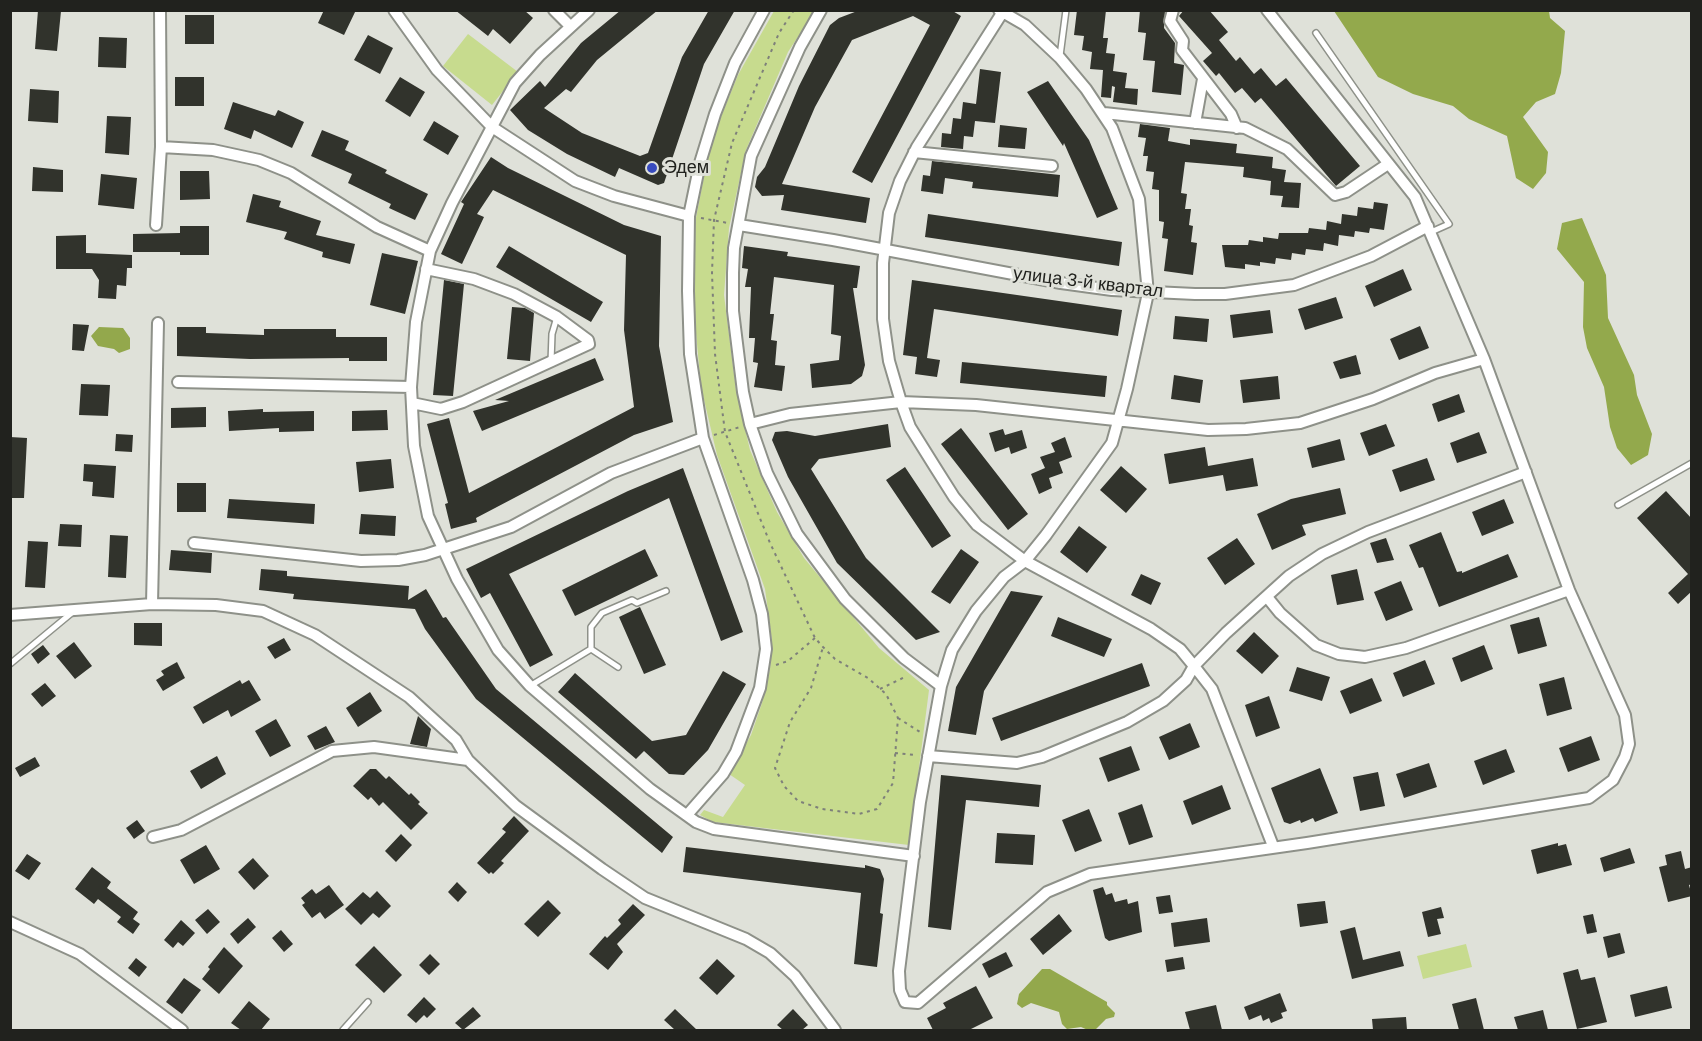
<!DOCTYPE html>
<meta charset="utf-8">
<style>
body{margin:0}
#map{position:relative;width:1702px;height:1041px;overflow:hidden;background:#dfe1d9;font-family:Arial,sans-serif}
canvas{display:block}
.frame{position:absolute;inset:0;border:12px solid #21221e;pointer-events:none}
</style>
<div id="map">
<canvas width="1702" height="1041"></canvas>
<div class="frame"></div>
</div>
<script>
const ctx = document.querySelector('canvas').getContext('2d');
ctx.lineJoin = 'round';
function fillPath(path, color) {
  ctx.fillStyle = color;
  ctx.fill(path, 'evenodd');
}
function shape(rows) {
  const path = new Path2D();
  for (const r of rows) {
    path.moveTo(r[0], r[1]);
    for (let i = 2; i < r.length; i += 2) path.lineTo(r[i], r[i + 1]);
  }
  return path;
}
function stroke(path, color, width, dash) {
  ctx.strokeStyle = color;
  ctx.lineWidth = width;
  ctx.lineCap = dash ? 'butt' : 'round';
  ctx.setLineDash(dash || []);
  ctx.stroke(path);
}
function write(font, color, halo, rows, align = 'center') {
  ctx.font = font + ' Arial,sans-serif';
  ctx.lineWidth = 6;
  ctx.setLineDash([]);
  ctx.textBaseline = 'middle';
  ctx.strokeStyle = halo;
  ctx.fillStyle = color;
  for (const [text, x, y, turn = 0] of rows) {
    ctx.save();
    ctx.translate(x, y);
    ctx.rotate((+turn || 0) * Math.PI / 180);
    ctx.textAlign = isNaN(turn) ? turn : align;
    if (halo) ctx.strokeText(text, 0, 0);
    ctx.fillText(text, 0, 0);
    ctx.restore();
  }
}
fillPath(shape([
 [774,11,815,11,788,52,746,150,729,228,724,295,736,390,750,450,777,512,804,558,879,648,929,690,909,845,713,822,700,815,704,810,723,817,745,785,729,774,751,735,762,703,770,669,772,641,765,589,717,455,701,387,693,301,693,233,711,141,738,75],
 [468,34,518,72,492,105,443,66],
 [1466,944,1472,967,1423,979,1417,956]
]), '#c7db8e');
fillPath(shape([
 [1334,11,1549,11,1550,18,1565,31,1561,73,1555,94,1536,102,1523,117,1548,152,1546,173,1533,189,1516,178,1507,136,1469,119,1453,106,1413,94,1378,77],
 [1582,218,1606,275,1608,318,1634,375,1637,395,1652,434,1648,455,1631,465,1617,448,1610,427,1604,387,1587,348,1583,327,1584,282,1557,249,1562,223]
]), '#93a94c');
fillPath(shape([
 [99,327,123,328,130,338,130,349,119,353,114,349,98,346,91,336],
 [1042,969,1050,969,1107,1002,1107,1005,1115,1013,1114,1017,1106,1019,1095,1030,1088,1030,1081,1027,1067,1029,1062,1024,1059,1012,1031,1003,1022,1008,1017,1004,1019,994]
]), '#93a84c');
fillPath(shape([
 [38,10,61,11,57,51,35,49],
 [324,10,356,10,344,35,318,23],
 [455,10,524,10,533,18,510,44,493,29,488,36],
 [621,10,658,10,597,60,571,92,566,89,544,108,582,133,640,156,648,153,682,57,709,10,735,10,704,64,664,183,658,185,619,168,615,177,567,154,528,130,510,110,540,81,545,87,581,43],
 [860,10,951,10,961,16,872,183,852,172,930,25,913,16,852,40,815,107,782,184,870,198,866,223,781,210,784,195,762,196,755,187,757,177,765,167,799,86,830,25,839,18],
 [1077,10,1106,10,1103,38,1108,38,1106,53,1115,54,1113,71,1127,73,1125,88,1138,89,1137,105,1113,102,1115,87,1112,86,1111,98,1101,97,1103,70,1090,69,1092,52,1082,50,1084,36,1074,35],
 [1140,10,1165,10,1164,28,1175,43,1174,63,1184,65,1181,95,1152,92,1155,61,1143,60,1146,33,1138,32],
 [1184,10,1209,10,1228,32,1219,40,1236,61,1240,57,1254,74,1261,68,1276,86,1286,78,1360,166,1336,186,1261,98,1255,103,1242,88,1235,93,1219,73,1216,76,1203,61,1212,53,1179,16],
 [185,15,214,15,214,44,185,44],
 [368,35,393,48,380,74,354,60],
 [99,37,127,38,126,68,98,67],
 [980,69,1001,72,995,123,975,121,973,137,964,136,963,149,941,147,942,133,951,134,953,118,961,119,963,102,976,104],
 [175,77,204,77,204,106,175,106],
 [400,77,425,92,410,117,385,101],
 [1048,81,1089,140,1118,209,1097,218,1064,143,1063,146,1027,92],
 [30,89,59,91,58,123,28,121],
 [233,102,275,116,278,110,304,122,292,148,254,130,251,139,224,129],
 [107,116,131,117,129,155,105,153],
 [434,121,459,136,448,155,423,140],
 [1140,124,1170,128,1168,141,1190,145,1190,139,1237,144,1236,153,1273,157,1272,168,1286,170,1284,182,1301,183,1299,208,1281,207,1283,196,1270,195,1271,181,1243,177,1244,167,1185,162,1181,193,1187,194,1185,209,1191,209,1189,225,1193,226,1191,242,1197,243,1193,275,1164,271,1168,239,1162,238,1164,222,1159,221,1159,190,1152,189,1154,172,1146,171,1148,156,1143,156,1146,138,1138,137],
 [1000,125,1027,128,1025,149,998,147],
 [322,130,349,141,345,150,387,170,385,173,428,194,415,220,389,208,391,204,348,183,352,174,311,156],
 [491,157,508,168,624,225,661,236,659,346,673,422,634,435,476,518,477,522,451,529,445,504,448,503,427,424,449,418,469,493,634,407,624,330,626,255,493,190,477,214,484,217,462,264,441,254,464,204,461,202],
 [932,161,1060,175,1058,197,972,188,973,182,945,178,943,194,921,191,923,175,930,176],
 [33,167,63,170,63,192,32,191],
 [180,171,209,171,210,199,180,200],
 [101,174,137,178,134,209,98,205],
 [253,194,281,201,279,207,321,221,316,235,355,244,350,264,322,257,323,252,284,239,287,232,246,222],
 [1374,202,1388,204,1384,230,1370,228,1369,233,1355,231,1354,237,1339,235,1338,246,1324,243,1323,251,1306,249,1305,255,1292,253,1291,260,1276,258,1275,264,1260,262,1260,266,1245,264,1245,269,1225,267,1222,245,1248,245,1249,240,1263,242,1263,237,1278,239,1279,233,1308,233,1309,228,1326,230,1327,221,1341,224,1342,214,1357,216,1358,207,1373,209],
 [928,214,1122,242,1119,266,925,237],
 [180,226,209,226,209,255,180,255,180,252,133,252,133,234,180,233],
 [86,235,86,253,132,255,132,268,127,268,126,286,117,285,116,299,98,298,99,280,92,269,56,269,56,236],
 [509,246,603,302,591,322,496,267],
 [744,246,788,252,787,256,860,266,857,288,853,288,865,365,862,376,851,384,812,388,810,364,839,360,841,336,831,334,834,285,774,277,770,314,774,314,771,340,777,341,775,365,785,366,782,391,754,387,758,363,753,362,755,338,749,338,751,287,745,287,748,269,742,268],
 [382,253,418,261,405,314,370,305],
 [1403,269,1412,290,1374,307,1365,286],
 [444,280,464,284,453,396,433,395],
 [912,280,1122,310,1118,336,934,309,927,358,940,360,937,377,915,374,917,357,903,355],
 [1336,297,1343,318,1305,330,1298,309],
 [512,307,525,308,534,313,530,361,507,359],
 [1270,310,1273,333,1233,338,1230,315],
 [1175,316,1209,319,1207,342,1173,339],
 [73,324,89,325,84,351,72,350],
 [1420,326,1429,348,1399,360,1390,339],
 [177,327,206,327,206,333,264,335,264,329,336,329,336,337,387,337,387,361,349,361,349,358,250,359,177,356],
 [1356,355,1361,374,1340,379,1333,362],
 [595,358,604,380,482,431,473,411,509,401,495,400],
 [962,362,1107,376,1105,397,960,383],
 [1174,375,1203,380,1200,403,1171,399],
 [1278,376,1280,399,1243,403,1240,380],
 [81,384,110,385,108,416,79,415],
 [1459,394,1465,412,1438,422,1432,404],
 [206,407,206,427,171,428,171,408],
 [263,409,263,412,314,411,314,431,279,432,279,428,229,431,228,411],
 [387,410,388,430,352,431,352,411],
 [888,424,891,447,819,459,811,469,866,558,940,632,916,640,837,563,788,477,772,440,775,432,787,431,815,436],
 [1386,424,1395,446,1369,456,1360,433],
 [961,428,1028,514,1008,530,941,444],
 [1003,429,1005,435,1022,430,1027,448,1011,454,1009,447,995,452,989,433],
 [1479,432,1487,453,1457,463,1450,443],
 [116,434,133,435,132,452,115,451],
 [10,437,27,438,24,498,10,498],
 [1065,437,1072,457,1059,462,1063,473,1049,478,1052,488,1039,494,1031,474,1045,468,1040,457,1055,452,1051,443],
 [1340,439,1345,460,1312,468,1307,448],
 [1205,447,1208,466,1253,458,1258,486,1226,491,1223,475,1169,484,1164,454],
 [1427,458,1435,480,1400,492,1392,470],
 [391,459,394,488,359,492,356,462],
 [84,464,116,466,114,498,92,496,93,482,83,481],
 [1121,466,1147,489,1126,513,1100,490],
 [905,467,951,536,932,548,886,480],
 [683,468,743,632,721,641,669,498,509,574,553,655,530,667,490,593,481,598,466,569,628,491],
 [177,483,206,483,206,512,177,512],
 [1340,488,1346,514,1302,525,1306,535,1272,550,1257,514,1291,499],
 [1666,491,1692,519,1692,591,1678,604,1668,593,1688,574,1637,518],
 [229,499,315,504,314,524,227,518],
 [1504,499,1514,523,1482,536,1472,512],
 [361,514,396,516,395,536,359,534],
 [60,524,82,525,81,547,58,546],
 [1079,526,1107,547,1087,573,1060,552],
 [1441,532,1457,572,1462,571,1462,573,1508,554,1518,577,1439,607,1423,567,1419,568,1409,545],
 [110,535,128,536,126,578,108,577],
 [1237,538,1255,564,1225,585,1207,558],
 [1386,538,1394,560,1377,563,1370,543],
 [28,541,48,542,45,588,25,587],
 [645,549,658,576,575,616,562,590],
 [961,549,979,562,950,604,931,592],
 [171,550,212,553,211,573,169,570],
 [261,569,287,571,287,576,409,586,408,600,426,589,443,618,446,617,496,689,673,837,662,853,476,699,425,629,415,609,293,599,294,594,259,590],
 [1357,569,1364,600,1337,605,1331,575],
 [1141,574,1161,583,1151,605,1131,595],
 [1401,581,1413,610,1386,621,1374,592],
 [1011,591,1043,596,984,691,976,735,948,731,956,687],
 [640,607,666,665,644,674,619,617],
 [1058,617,1112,639,1104,657,1051,636],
 [1539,617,1547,646,1518,654,1510,625],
 [134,623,162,623,162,646,134,645],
 [1254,632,1279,656,1262,674,1236,651],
 [284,638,291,650,275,659,267,647],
 [74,642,92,666,75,679,56,656],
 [43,645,50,654,38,664,31,654],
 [1484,645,1493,669,1461,682,1452,658],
 [1425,660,1435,684,1403,697,1393,673],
 [177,662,185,678,163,691,156,680,164,675,161,671],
 [1142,663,1150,686,1001,741,992,718],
 [1297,667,1330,677,1322,701,1289,691],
 [723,671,746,684,708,750,684,775,669,774,644,751,636,759,558,692,575,673,652,741,686,735],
 [1564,677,1572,709,1547,716,1539,684],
 [1372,678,1382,701,1350,714,1340,691],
 [240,680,242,684,249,680,261,700,231,717,228,710,203,724,193,707],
 [45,683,56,696,42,707,31,694],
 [370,692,382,711,358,727,346,708],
 [1269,696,1280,728,1256,737,1245,705],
 [418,716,431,729,427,747,410,744],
 [276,719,291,746,270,757,255,731],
 [1190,723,1200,747,1169,760,1159,737],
 [326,726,335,742,315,750,307,736],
 [1591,736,1600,760,1568,772,1559,748],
 [1131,746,1140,770,1108,782,1099,758],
 [1506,749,1515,772,1483,785,1474,761],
 [217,756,226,774,201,789,190,771],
 [35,757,40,766,20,777,15,768],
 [1429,763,1437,787,1404,798,1396,774],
 [1320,768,1338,813,1315,822,1313,818,1301,823,1300,820,1290,824,1284,822,1271,788],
 [370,769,376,769,386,779,389,776,409,795,411,793,420,802,418,804,428,813,411,830,383,802,379,806,371,797,368,800,353,786],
 [1378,772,1385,806,1360,811,1353,777],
 [941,775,1041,785,1039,807,966,800,951,930,928,927],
 [1222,785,1231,809,1192,825,1183,801],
 [1142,804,1153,837,1129,845,1118,813],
 [1089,809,1102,841,1075,852,1062,820],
 [514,816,529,831,501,861,504,863,493,874,491,872,489,874,477,863,506,832,502,829],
 [137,820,145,831,134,839,126,828],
 [997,833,1035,835,1033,865,995,863],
 [401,834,412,845,396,862,385,851],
 [1558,843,1558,846,1566,844,1572,865,1537,874,1531,850],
 [206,845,220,869,194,884,180,860],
 [686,847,865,868,865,865,880,869,884,879,880,913,883,914,877,967,854,964,861,893,683,872],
 [1630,848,1635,863,1604,872,1600,858],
 [1681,851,1685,869,1692,867,1692,884,1689,885,1692,896,1668,902,1659,867,1667,865,1665,855],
 [27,854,41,863,29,880,15,871],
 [253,858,269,876,254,890,238,872],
 [92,867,111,882,107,888,138,912,133,919,140,924,133,934,117,922,121,917,98,899,94,904,75,889],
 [457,882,467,892,458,902,448,892],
 [329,885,344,905,325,919,320,912,312,918,302,905,305,903,301,898,312,889,316,894],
 [1103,887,1106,895,1112,893,1115,902,1127,899,1128,904,1138,901,1142,932,1109,941,1105,938,1093,890],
 [377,891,391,906,379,918,373,913,361,925,345,909,363,892,370,898],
 [1170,895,1173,912,1159,914,1156,897],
 [548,900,561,913,538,937,524,924],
 [1325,901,1328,923,1300,927,1297,904],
 [633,904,645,915,617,944,623,952,608,970,589,954,605,936,607,938,621,924,618,920],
 [1441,907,1444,918,1437,919,1441,934,1428,937,1422,912],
 [208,909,220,922,207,934,195,920],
 [1059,914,1072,931,1043,955,1030,939],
 [1593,914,1597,932,1587,934,1583,916],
 [248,918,256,927,238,944,230,934],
 [1207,918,1210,942,1174,947,1171,923],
 [181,920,195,933,183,946,178,942,173,948,164,940],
 [1355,927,1363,960,1400,951,1404,966,1352,979,1340,931],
 [281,930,293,944,284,952,272,938],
 [1620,933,1625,953,1608,958,1603,937],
 [374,946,402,975,384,993,355,965],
 [224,947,243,966,219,994,202,979,210,969,208,967],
 [1006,952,1013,966,989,978,982,964],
 [430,954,440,964,429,975,419,965],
 [1183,957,1185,969,1167,972,1165,960],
 [136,958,147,967,139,977,128,968],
 [717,959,735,976,717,995,699,978],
 [1578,969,1581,980,1595,977,1607,1022,1577,1029,1563,973],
 [184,978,201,990,182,1014,166,1002],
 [976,986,993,1018,969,1030,933,1030,927,1018,946,1008,943,1003],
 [1667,986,1672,1008,1635,1017,1630,995],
 [1280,993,1287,1011,1281,1013,1283,1018,1271,1023,1269,1018,1263,1021,1261,1015,1249,1020,1244,1007],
 [424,997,436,1009,427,1018,424,1015,416,1023,407,1015],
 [1476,998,1484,1030,1459,1030,1452,1004],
 [249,1001,270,1019,261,1030,241,1030,231,1023],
 [1216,1005,1222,1030,1190,1030,1185,1012],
 [473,1007,481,1016,463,1030,455,1023],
 [675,1009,697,1030,675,1030,664,1020],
 [793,1009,808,1025,802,1030,783,1030,777,1025],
 [1543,1010,1548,1030,1518,1030,1514,1017],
 [1406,1017,1407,1030,1373,1030,1372,1019]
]), '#31332c');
const service = shape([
 [1316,33,1449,224,1431,232],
 [1060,56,1066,10],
 [551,362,552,334,557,317],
 [1618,505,1692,463],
 [591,649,618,667],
 [10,664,74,611],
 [530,686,591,649,591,627,602,613,632,600,637,603,666,591],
 [343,1030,368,1002]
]);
const minor = shape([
 [394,10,437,70,492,127,575,181,614,196,689,216],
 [554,10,570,26],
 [589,10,540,55,515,83,452,203,430,251,416,322,411,387,414,446,428,516,457,579,498,650,530,686,650,789,696,822,714,829,914,856],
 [821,10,800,47,751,156,734,248,733,273,733,311,743,392,750,424,767,473,797,534,845,599,904,658,941,686],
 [999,10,1025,25,1060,58,1086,89,1112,128,1139,199,1148,293,1127,389,1112,443,1046,535,1025,561,1004,577,976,611,952,650,941,686,920,802,899,971,900,990,905,1002,918,1003,1047,892,1090,874,1307,843,1589,798,1613,780,1625,757,1629,744,1625,715,1569,590,1484,359,1415,197,1267,10],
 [1004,10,917,147,900,181,889,213,883,263,883,319,889,361,901,402,910,427,935,467,954,497,977,525,1025,561,1151,629,1180,649,1194,666,1212,689,1273,846],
 [1173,10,1170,21,1183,41,1182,50,1231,114,1237,128],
 [1104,113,1245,128,1287,149,1335,195,1346,192,1388,164],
 [1195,123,1203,79],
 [161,147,213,150,259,160,291,173,377,227,430,251],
 [914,152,1052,166],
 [156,225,161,147,160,10],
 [739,225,833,240,1061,283,1112,290,1195,294,1225,294,1294,285,1371,256,1428,226],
 [178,382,411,387],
 [412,403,441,409,463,402,589,344,588,340,557,317,514,294,474,279,426,269],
 [750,424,790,414,901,402,976,405,1208,430,1246,429,1300,423,1373,399,1435,373,1484,359],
 [194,543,361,561,398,560,425,555,511,527,611,473,703,438],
 [1267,597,1280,613,1316,645,1339,654,1365,657,1406,648,1569,590],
 [152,604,158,323],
 [10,615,152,604,216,605,263,611,315,635,409,697,456,740,468,760,516,806,602,869,645,898,746,939,770,953,795,976,835,1030],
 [928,756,1017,763,1042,757,1127,722,1163,701,1186,680,1194,666,1226,633,1289,576,1322,554,1368,532,1526,472],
 [687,815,723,774,736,752,760,688,766,649,762,614,753,580,703,438,690,354,688,291,689,216,700,163,715,114,735,63,764,10],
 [153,837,181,830,332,751,374,747,468,760],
 [10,922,80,954,182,1030]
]);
stroke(service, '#8e9189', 8);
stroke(minor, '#8e9189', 14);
stroke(shape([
 [794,10,779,33,732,143,714,220,712,273,715,354,725,432,770,543,815,638,823,647,835,659,868,678,886,694,898,718,893,783,877,809,859,814,822,809,798,801,784,786,775,768,790,722,811,688,823,647],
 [701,218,728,223],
 [714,435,740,427],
 [776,665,788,661,815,638],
 [880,689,907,676],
 [898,718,920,732],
 [895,753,916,755]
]), '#7e807a', 2, [3, 4.5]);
stroke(service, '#fff', 5);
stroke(minor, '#fff', 10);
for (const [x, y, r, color] of [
 [652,168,6,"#384bbe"]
]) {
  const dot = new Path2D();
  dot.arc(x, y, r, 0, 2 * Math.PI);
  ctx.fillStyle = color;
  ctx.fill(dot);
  stroke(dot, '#dfe1d9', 2);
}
write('18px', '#21221e', '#dfe1d9', [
 ["Эдем",664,168]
], 'left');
write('18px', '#21221e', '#dfe1d9', [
 ["улица 3-й квартал",1088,283,7]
]);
</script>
